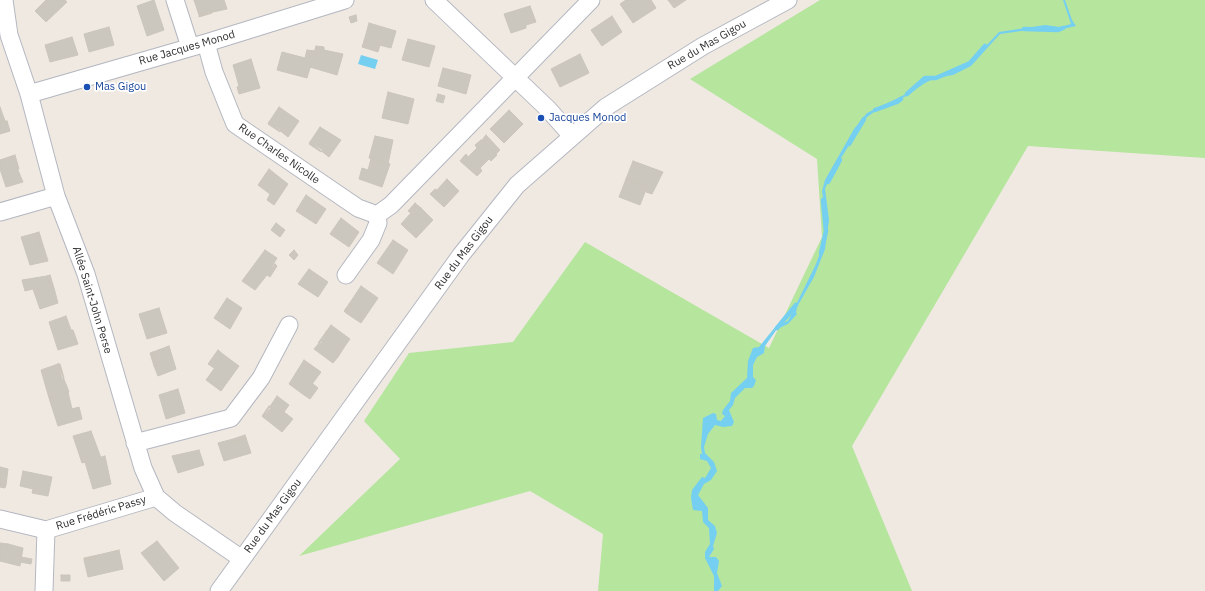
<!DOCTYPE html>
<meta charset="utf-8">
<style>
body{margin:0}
canvas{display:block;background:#efe9e1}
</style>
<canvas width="1205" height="591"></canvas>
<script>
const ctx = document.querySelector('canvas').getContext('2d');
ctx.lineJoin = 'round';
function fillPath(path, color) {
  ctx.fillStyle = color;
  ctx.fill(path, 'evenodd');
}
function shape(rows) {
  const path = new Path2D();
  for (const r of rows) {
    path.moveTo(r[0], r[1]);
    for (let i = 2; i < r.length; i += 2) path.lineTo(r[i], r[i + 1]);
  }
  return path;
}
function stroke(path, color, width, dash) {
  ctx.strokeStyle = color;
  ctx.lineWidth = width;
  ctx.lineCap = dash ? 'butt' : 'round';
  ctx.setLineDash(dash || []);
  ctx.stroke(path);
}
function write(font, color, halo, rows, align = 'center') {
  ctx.font = font + ' "IBM Plex Sans",sans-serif';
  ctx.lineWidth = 3.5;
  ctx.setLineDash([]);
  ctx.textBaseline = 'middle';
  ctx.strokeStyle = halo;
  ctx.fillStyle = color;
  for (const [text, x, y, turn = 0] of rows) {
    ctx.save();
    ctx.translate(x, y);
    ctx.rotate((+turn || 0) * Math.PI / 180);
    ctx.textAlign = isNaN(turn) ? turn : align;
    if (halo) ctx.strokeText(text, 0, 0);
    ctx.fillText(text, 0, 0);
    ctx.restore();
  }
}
fillPath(shape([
 [820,0,1205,0,1205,158,1028,146,852,446,912,591,598,591,603,534,530,491,299,556,400,459,364,421,409,353,513,342,585,242,769,348,822,237,817,159,690,79]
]), '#b6e59e');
fillPath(shape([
 [1063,0,1065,0,1072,20,1076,26,1058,30,1043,28,1000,34,971,66,953,75,935,78,925,83,897,102,880,108,867,117,857,128,848,147,831,174,825,189,829,220,825,249,814,277,797,307,796,313,797,314,788,324,777,329,765,346,764,353,757,357,753,365,753,377,756,380,754,386,752,388,745,388,735,398,733,405,729,410,734,422,732,426,723,427,715,425,708,434,704,447,705,453,714,462,717,471,711,480,704,484,698,495,708,508,708,520,715,526,717,533,713,546,714,549,709,557,716,557,719,561,717,573,722,586,718,591,714,591,714,576,705,558,705,552,710,544,709,528,703,522,702,511,693,510,691,498,692,490,702,477,705,478,711,468,707,461,700,459,700,454,702,454,701,447,703,418,713,413,716,414,717,420,721,421,725,416,722,414,723,410,730,401,731,393,747,378,748,361,753,348,759,347,776,326,788,321,816,264,826,236,826,219,822,191,825,180,854,129,867,113,902,96,917,87,925,78,953,72,970,63,999,32,1045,25,1060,27,1071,24],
 [361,55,378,60,375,69,358,64]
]), '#75cff0');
stroke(shape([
 [1024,29,1058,30,1063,28],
 [907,94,925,78,936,78,970,63,985,46],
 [875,110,897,102,901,99],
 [849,144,864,119],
 [828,182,840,160],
 [821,253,826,231,823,200],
 [777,328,796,305]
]), '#75cff0', 4.5);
const building = shape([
 [46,0,65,0,67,2,46,22,35,11,46,0],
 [154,0,164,30,147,36,137,6,154,0],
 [194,0,224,0,227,9,199,15,194,0],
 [626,0,651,0,656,8,633,23,620,4,626,0],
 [668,0,686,0,674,8,668,0],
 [530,6,536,22,526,25,526,28,511,33,504,14,530,6],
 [212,11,212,13,199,17,199,15,212,11],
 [356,15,357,21,351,23,349,17,356,15],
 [612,16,622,32,602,46,591,30,612,16],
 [369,23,396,31,391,48,364,41,369,23],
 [109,27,114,45,89,52,84,34,109,27],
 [72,37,78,55,50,62,45,45,72,37],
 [408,39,435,46,429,67,402,60,408,39],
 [364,41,380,45,378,52,362,47,364,41],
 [316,46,324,47,324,50,343,54,337,75,310,67,316,46],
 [307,50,315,51,307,78,277,70,282,52,305,58,307,50],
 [580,54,589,73,560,87,551,69,580,54],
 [251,59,260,88,239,94,237,87,239,86,233,65,251,59],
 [443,68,471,75,466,94,438,86,443,68],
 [388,92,414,99,408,124,382,118,388,92],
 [438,94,445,96,443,103,436,101,438,94],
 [0,107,5,121,0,123,0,107],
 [279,107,299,121,288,137,269,122,279,107],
 [509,110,523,124,504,143,490,129,509,110],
 [7,121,10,131,0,134,0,122,7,121],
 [269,122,281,130,280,132,268,124,269,122],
 [320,127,341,140,329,157,310,142,320,127],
 [486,135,500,150,496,154,482,140,486,135],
 [375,136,393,140,388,164,369,158,375,136],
 [481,140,497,155,491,161,489,159,480,168,482,171,477,176,460,161,466,154,468,157,477,148,475,145,481,140],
 [310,142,323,150,321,152,309,144,310,142],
 [15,155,19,169,17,169,12,156,15,155],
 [12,156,23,182,6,187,0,169,0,160,12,156],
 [371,159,390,164,382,187,359,179,362,168,368,170,371,159],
 [633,161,663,172,652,194,646,192,647,187,626,179,633,161],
 [269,169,288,184,274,205,267,200,270,194,258,185,269,169],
 [447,179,459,191,444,207,430,194,435,189,437,190,447,179],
 [626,179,647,187,640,205,619,197,626,179],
 [306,195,326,209,316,224,296,211,306,195],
 [415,203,421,208,414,215,408,211,415,203],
 [421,208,433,220,416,238,401,224,411,213,414,215,421,208],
 [341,218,359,232,349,247,330,234,341,218],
 [276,223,285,230,280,237,271,230,276,223],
 [39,232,43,245,40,246,36,233,39,232],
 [36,233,40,246,43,245,48,261,30,265,21,237,36,233],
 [393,240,408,250,393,274,377,263,393,240],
 [265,250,277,258,267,275,255,290,242,281,265,250],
 [294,250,298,255,294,260,289,255,294,250],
 [275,264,277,266,270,277,267,275,275,264],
 [309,269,328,282,318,297,298,284,309,269],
 [50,275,54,288,51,289,47,276,50,275],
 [47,276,51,289,54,288,58,303,40,309,33,289,25,291,22,280,47,276],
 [361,286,378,298,361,323,346,313,352,305,349,304,361,286],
 [227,298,242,308,230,329,214,318,227,298],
 [349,304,352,305,346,313,344,311,349,304],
 [159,308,167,333,147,339,139,314,159,308],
 [66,316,71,330,73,330,78,344,58,350,49,322,66,316],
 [331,325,350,339,345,346,342,343,334,354,338,357,333,363,314,349,328,333,326,332,331,325],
 [326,332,328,333,320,344,318,343,326,332],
 [342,343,345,346,338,357,334,354,342,343],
 [169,346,176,369,158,376,154,366,157,366,153,352,169,346],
 [218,350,224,355,214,368,208,364,218,350],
 [153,352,157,366,154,366,150,353,153,352],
 [224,355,239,366,221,391,206,380,224,355],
 [304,360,321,372,304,395,289,384,304,360],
 [58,364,60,364,64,378,62,379,58,364],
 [58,364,69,392,49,398,41,370,58,364],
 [313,384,318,388,310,399,304,395,313,384],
 [178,389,185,413,166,419,159,395,178,389],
 [68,392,72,409,79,407,82,419,58,426,49,398,68,392],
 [277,396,289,405,284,412,293,419,282,432,263,417,277,396],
 [269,406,271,408,263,417,262,416,269,406],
 [91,431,101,458,82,463,73,436,91,431],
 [245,435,246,438,234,442,233,439,245,435],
 [246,438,251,453,224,461,218,443,233,439,234,442,246,438],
 [199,450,204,465,178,473,172,456,199,450],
 [105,456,111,484,93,489,85,462,105,456],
 [0,467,8,469,6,485,0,484,0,467],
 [23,471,52,477,48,496,32,493,33,489,20,486,23,471],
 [0,484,6,485,5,488,0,487,0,484],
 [157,541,179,568,164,581,141,553,157,541],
 [0,543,8,544,7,548,0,546,0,543],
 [8,544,23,548,20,566,0,561,0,546,7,548,8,544],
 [119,550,123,569,88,577,84,560,98,557,98,555,119,550],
 [98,555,98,557,84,560,84,558,98,555],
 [21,557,32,559,31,564,20,562,21,557],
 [61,575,70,575,70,581,61,581,61,575]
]);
fillPath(building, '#cbc7bf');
stroke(building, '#cbc5ba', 1);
const street = shape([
 [4,0,9,35,29,94,56,196,86,274,143,468,156,497,175,513,242,559],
 [175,0,190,47],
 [434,0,548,109,572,136],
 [206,43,214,72,235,124,358,208,377,215,391,205,591,0],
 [29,94,206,43,345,0],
 [0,212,56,196],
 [346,275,371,240,378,223,377,215],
 [135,443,231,418,261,378,289,325],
 [0,519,46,530,156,497],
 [44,591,46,530],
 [219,591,461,255,517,185,606,107,703,46,788,0]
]);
stroke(street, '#b4b7c1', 19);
stroke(street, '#fff', 17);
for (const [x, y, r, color] of [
 [87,87,4,"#1a4fb4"],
 [541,118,4,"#1a4fb4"]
]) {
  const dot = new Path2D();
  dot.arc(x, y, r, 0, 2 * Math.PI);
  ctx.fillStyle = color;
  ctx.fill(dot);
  stroke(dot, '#fff', 1.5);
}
write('11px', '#2e2e2e', '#fff', [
 ["Rue du Mas Gigou",707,45,-30],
 ["Rue Jacques Monod",187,48,-16],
 ["Rue Charles Nicolle",279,154,35],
 ["Rue du Mas Gigou",464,253,-53],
 ["Allée Saint-John Perse",92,300,73],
 ["Rue Frédéric Passy",101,513,-17],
 ["Rue du Mas Gigou",273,516,-54]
]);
write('11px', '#164399', '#fff', [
 ["Mas Gigou",95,87],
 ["Jacques Monod",549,118]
], 'left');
</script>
